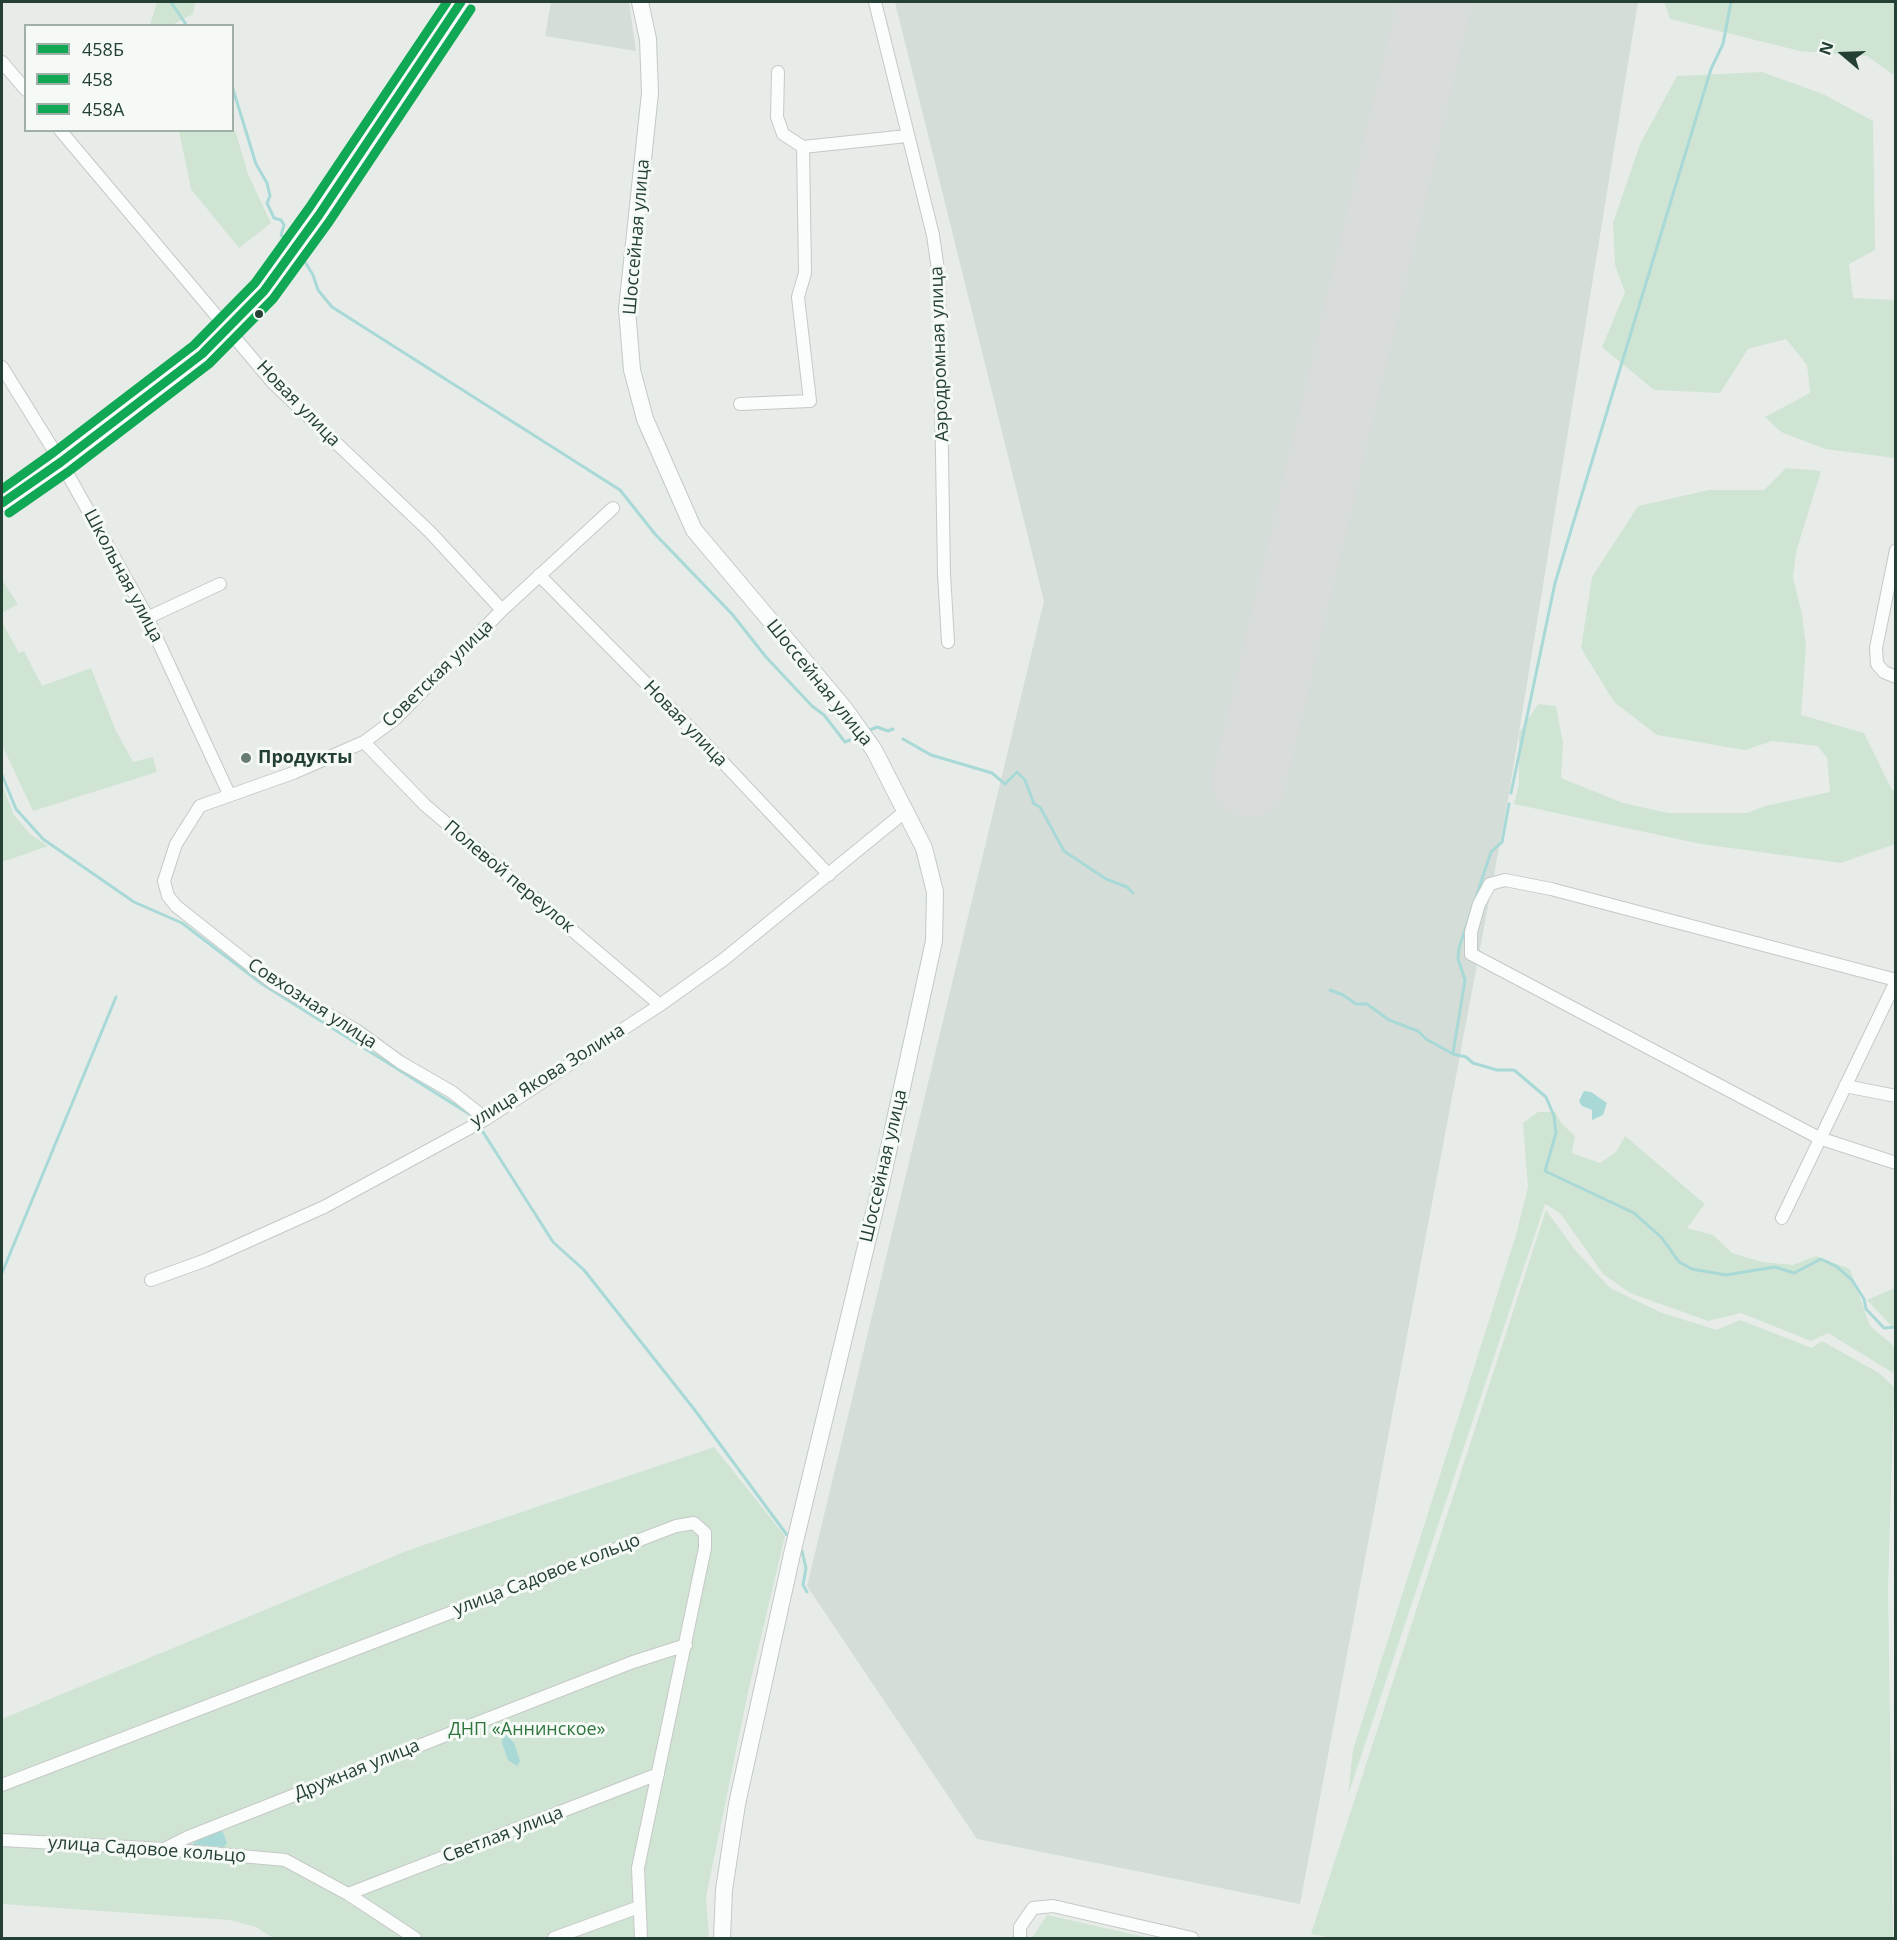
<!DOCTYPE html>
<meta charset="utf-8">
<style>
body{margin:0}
#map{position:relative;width:1897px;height:1940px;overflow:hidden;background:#e7ece9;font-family:"Open Sans",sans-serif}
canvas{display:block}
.frame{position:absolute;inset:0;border:3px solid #243f33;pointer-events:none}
.legend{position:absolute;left:24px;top:24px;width:210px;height:108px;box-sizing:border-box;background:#f5faf7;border:2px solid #a1afa9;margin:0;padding:8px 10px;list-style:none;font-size:18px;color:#243f33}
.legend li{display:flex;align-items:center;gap:12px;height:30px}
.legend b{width:30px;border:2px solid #a1afa9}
.north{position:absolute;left:1813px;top:24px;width:60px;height:60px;-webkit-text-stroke:4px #f5faf7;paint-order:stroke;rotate:289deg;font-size:16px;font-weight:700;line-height:24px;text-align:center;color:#243f33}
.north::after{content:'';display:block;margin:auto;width:21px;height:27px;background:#243f33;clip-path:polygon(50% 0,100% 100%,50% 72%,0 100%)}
</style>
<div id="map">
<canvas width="1897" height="1940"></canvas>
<div class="frame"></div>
<ul class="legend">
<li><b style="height:8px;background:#10a855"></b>458Б</li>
<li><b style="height:8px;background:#10a855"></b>458</li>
<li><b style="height:8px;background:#10a855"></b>458А</li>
</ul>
<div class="north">N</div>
</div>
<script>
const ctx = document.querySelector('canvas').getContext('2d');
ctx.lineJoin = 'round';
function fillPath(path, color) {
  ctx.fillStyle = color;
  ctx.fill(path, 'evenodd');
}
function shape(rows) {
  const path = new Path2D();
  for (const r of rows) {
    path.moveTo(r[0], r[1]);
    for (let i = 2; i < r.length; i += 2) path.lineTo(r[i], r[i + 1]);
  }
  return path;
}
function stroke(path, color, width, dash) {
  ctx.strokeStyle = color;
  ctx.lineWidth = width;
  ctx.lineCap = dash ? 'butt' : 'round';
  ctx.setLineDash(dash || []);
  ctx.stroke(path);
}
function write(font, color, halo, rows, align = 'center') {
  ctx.font = font + ' "Open Sans",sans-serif';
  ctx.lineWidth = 6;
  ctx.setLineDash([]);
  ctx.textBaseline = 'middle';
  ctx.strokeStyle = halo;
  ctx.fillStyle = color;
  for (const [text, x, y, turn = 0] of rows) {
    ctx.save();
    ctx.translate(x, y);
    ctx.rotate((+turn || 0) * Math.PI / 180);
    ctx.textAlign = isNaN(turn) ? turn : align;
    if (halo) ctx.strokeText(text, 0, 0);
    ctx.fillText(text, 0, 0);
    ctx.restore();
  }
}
fillPath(shape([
 [551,2,629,2,636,51,545,36],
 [895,2,1638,2,1508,800,1300,1904,977,1839,807,1586,1044,601]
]), '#d5ddd8');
fillPath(shape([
 [157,2,195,2,193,14,172,25,150,25],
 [1664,2,1895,2,1895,76,1867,56,1800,51,1670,19],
 [1762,72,1823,94,1873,121,1875,250,1849,264,1853,298,1895,300,1895,458,1825,449,1781,432,1765,417,1810,393,1807,365,1786,339,1748,349,1720,393,1654,390,1602,347,1625,292,1615,265,1613,223,1640,144,1677,76],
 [233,129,236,133,248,174,271,223,239,248,191,189,179,131],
 [1786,468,1821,471,1796,552,1793,578,1802,614,1806,646,1801,715,1864,733,1892,790,1895,790,1895,844,1841,863,1701,844,1514,804,1519,784,1519,733,1538,704,1556,706,1563,743,1561,778,1623,803,1668,813,1747,813,1765,806,1830,792,1827,758,1818,746,1772,741,1745,750,1657,735,1614,702,1581,648,1592,577,1638,506,1709,490,1764,490],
 [2,580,18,604,2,613],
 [2,622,19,653,24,651,42,686,91,668,116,731,133,762,153,757,157,772,33,811,2,745],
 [2,784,14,815,30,834,48,846,2,862],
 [1538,1112,1555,1112,1562,1124,1575,1136,1572,1153,1600,1163,1616,1152,1625,1136,1705,1204,1687,1228,1713,1235,1732,1253,1762,1262,1793,1265,1816,1256,1850,1269,1870,1326,1895,1347,1895,1364,1893,1373,1828,1333,1811,1341,1741,1313,1708,1321,1630,1293,1603,1274,1560,1213,1545,1204,1348,1795,1353,1750,1516,1235,1528,1187,1523,1123],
 [1546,1210,1575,1250,1610,1288,1662,1313,1717,1330,1740,1320,1812,1348,1822,1341,1879,1373,1894,1387,1888,1588,1893,1938,1333,1938,1311,1934],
 [1895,1288,1895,1330,1867,1300],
 [714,1447,785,1536,748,1692,706,1897,709,1938,273,1938,256,1927,230,1920,2,1904,2,1719,409,1550],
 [1047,1915,1149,1938,1032,1938]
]), '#d0e4d3');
fillPath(shape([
 [1584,1091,1591,1092,1607,1103,1603,1115,1592,1120,1592,1110,1582,1106,1579,1101],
 [506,1735,514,1743,520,1761,517,1766,508,1760,502,1743,503,1736],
 [220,1831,223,1832,227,1843,224,1847,193,1845,196,1840]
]), '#a9d9d6');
stroke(shape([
 [171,2,187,26],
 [232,86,256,164,267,183,270,196,267,203,274,218,281,220,284,225,281,235,288,242],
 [302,257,313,275,318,290,332,307,620,490,655,534,732,614,766,657,812,706,824,715,845,742,850,740],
 [870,730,877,727,888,731,893,729],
 [903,739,931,755,992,773,1005,784,1017,772,1025,780,1034,804,1040,807,1064,851,1106,879,1127,887,1133,893],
 [2,775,16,809,43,839,134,902,182,923,262,984,474,1117],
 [1511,793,1555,583,1711,69,1723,44,1731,2],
 [1330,990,1343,995,1356,1004,1367,1004,1389,1020,1418,1031,1426,1039,1453,1054,1466,1057,1473,1063,1497,1070,1514,1070,1546,1097,1554,1116,1556,1133,1545,1171,1634,1213,1662,1238,1679,1262,1692,1269,1726,1275,1775,1267,1794,1273,1821,1259,1837,1267,1852,1280,1864,1299,1866,1309,1884,1328,1896,1327],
 [1453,1053,1465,980,1458,959,1459,948,1491,852,1502,842,1509,804],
 [483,1132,553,1242,584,1270,694,1409,787,1535],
 [2,1273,116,997],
 [802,1551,806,1568,803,1585,807,1592]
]), '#a9d9d6', 3);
stroke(shape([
 [1249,781,1435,2]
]), '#d8dcda', 74);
const minor = shape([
 [875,2,933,235,939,277,944,574,948,642],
 [2,62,26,90],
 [60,130,273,383,430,532,502,610],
 [803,147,907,136],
 [2,367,61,462,144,611,229,794],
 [740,404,810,401,798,297,805,273,803,147,783,134,777,117,778,72],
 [1896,550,1876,648,1877,664,1884,672,1896,677],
 [539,575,702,740,829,875],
 [147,618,220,584],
 [364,742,425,805,660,1005],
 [1896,980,1551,889,1505,880,1490,884,1479,904,1471,932,1471,954,1819,1138,1896,1163],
 [1845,1086,1896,1096],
 [486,1119,452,1092,400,1062,356,1030,272,982,176,906,168,896,164,881,176,844,200,806,293,773,364,742,395,719,502,610,613,508],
 [1782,1218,1896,981],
 [151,1280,206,1260,324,1207,486,1119,660,1005,723,960,907,810],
 [2,1785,676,1526,694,1523,705,1533,705,1548,638,1868,641,1938],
 [2,1840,164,1849,285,1860,348,1894,415,1938],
 [164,1849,188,1837,459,1730,633,1662,686,1645],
 [348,1894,658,1774],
 [554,1938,639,1907],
 [1020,1938,1020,1927,1033,1908,1053,1906,1192,1938]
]);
const secondary = shape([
 [640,2,648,39,650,93,627,309,632,370,645,419,694,530,844,708,874,750,924,848,935,892,934,941,881,1184,792,1554,737,1804,724,1890,722,1938],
 [2,503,61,462,202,354,264,291,319,215,461,2]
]);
stroke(minor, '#c4c9c6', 14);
stroke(secondary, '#c2c9c6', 18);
stroke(minor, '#fbfcfc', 12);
stroke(secondary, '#fbfcfc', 16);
stroke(shape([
 [2,503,61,462,202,354,264,291,319,215,461,2]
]), '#10a855', 9);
stroke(shape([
 [9,513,68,472,209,364,273,299,329,222,471,9]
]), '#10a855', 9);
stroke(shape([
 [2,489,54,452,194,345,255,283,309,208,447,2]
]), '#10a855', 9);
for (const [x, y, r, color] of [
 [259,314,5,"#243f33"],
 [246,758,6,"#687c73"]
]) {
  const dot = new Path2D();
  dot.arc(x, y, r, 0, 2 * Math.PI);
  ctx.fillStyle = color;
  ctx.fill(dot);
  stroke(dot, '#f5faf7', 2);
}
write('18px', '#243f33', '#f5faf7', [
 ["Шоссейная улица",637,237,-85],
 ["Аэродромная улица",940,354,-92],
 ["Новая улица",298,404,46],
 ["Школьная улица",123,576,62],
 ["Советская улица",438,674,-44],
 ["Шоссейная улица",819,683,51],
 ["Новая улица",685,724,46],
 ["Полевой переулок",509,877,40],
 ["Совхозная улица",312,1004,33],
 ["улица Якова Золина",548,1076,-32],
 ["Шоссейная улица",884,1166,-77],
 ["улица Садовое кольцо",547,1575,-21],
 ["Дружная улица",357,1770,-22],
 ["Светлая улица",503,1835,-21],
 ["улица Садовое кольцо",147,1850,4]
]);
write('bold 18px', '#243f33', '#f5faf7', [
 ["Продукты",258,758]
], 'left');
write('18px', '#2f753d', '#f5faf7', [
 ["ДНП «Аннинское»",527,1730]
]);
</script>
